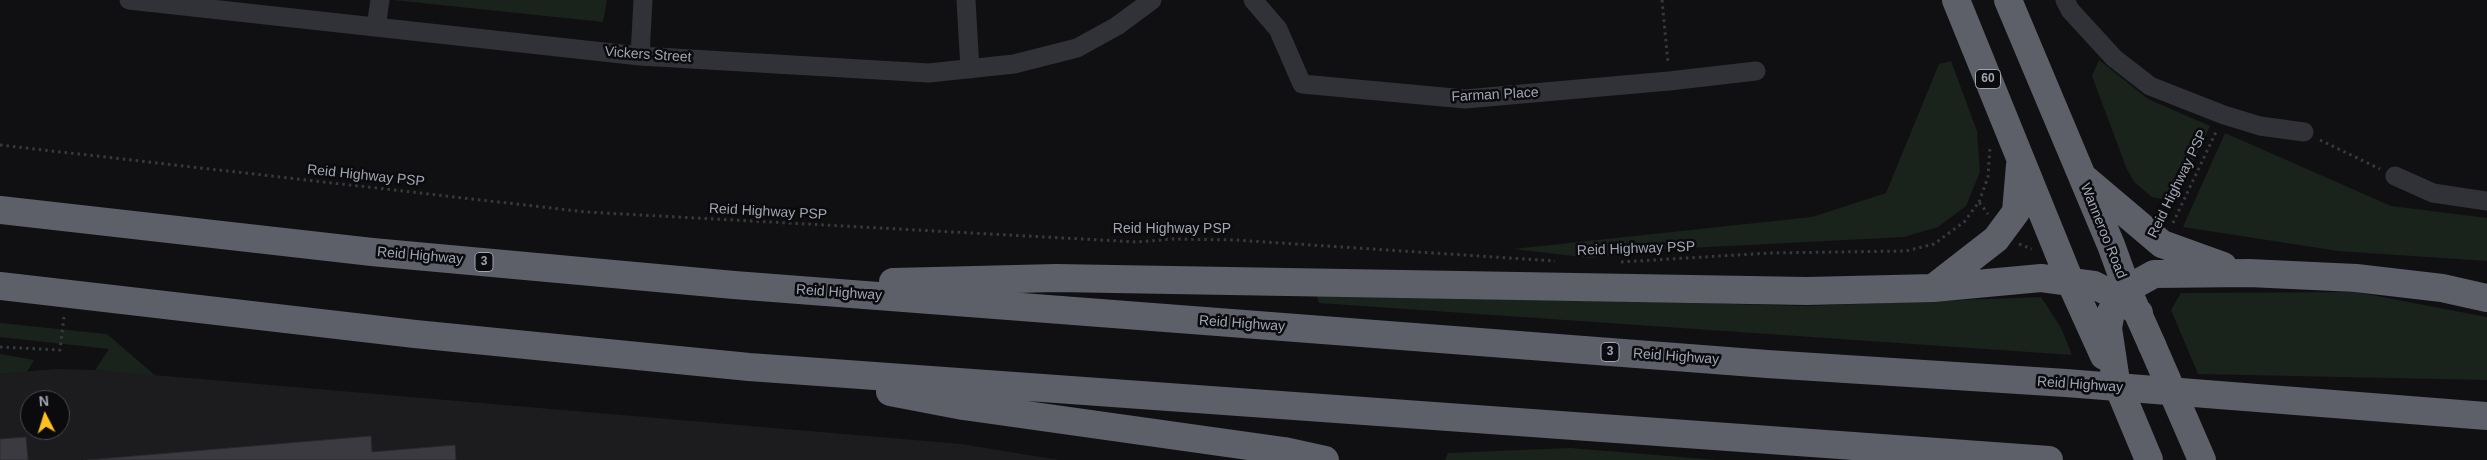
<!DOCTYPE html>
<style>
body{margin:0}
#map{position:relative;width:2487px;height:460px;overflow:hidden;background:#101012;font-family:Helvetica,sans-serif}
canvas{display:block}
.north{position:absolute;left:20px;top:390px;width:50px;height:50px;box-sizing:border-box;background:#0b0b0d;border:1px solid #474950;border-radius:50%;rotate:355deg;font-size:14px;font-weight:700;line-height:20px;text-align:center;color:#a0a5b4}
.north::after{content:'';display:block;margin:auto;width:18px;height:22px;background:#ffc11b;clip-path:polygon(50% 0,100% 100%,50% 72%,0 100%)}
</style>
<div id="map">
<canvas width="2487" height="460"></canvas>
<div class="north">N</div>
</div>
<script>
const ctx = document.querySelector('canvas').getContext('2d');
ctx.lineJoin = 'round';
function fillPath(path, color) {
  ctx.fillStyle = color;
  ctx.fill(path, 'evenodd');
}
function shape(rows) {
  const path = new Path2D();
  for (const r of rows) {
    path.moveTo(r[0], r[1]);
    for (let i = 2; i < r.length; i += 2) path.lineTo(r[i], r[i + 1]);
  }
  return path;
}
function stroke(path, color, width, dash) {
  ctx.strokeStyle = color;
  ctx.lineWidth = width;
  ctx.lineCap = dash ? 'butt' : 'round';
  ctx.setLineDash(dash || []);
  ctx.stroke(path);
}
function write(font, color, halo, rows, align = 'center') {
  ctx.font = font + ' Helvetica,sans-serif';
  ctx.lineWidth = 5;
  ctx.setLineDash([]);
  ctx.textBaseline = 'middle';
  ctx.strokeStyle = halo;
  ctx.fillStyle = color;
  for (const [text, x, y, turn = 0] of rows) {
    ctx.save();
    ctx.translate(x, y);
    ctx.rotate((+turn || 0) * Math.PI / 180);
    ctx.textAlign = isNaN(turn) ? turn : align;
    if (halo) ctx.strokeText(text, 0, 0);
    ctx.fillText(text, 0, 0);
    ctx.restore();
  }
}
fillPath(shape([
 [55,369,95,370,961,444,1059,460,0,460,0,374],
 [30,400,60,400,60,430,30,430]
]), '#1c1c1f');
fillPath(shape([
 [393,0,607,0,603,22],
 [2099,60,2148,99,2210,126,2177,195,2162,199,2152,197,2134,182,2126,167,2092,76],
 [1951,61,1977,131,1980,172,1966,206,1938,227,1904,237,1650,250,1591,258,1513,249,1812,217,1886,193,1939,64],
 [2225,133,2391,206,2487,218,2487,261,2338,251,2183,227],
 [2356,292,2487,317,2487,380,2198,374,2171,310,2181,293],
 [1316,293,1806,306,2041,297,2061,328,2072,355,1319,303],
 [0,323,107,334,156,376,95,370,109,349,0,337],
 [0,354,34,360,27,372,0,374],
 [1570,448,1717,460,1445,460,1448,453]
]), '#1a221c');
const building = shape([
 [371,436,372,452,455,445,456,460,87,460,371,436],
 [26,437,28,460,0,460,0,439,26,437]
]);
fillPath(building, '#3a3a40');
stroke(building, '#2a2a2e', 1);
stroke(shape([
 [1662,0,1668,63],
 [2320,140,2380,169],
 [0,145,586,212,1137,242,1172,239,1235,240,1555,261],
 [1979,202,1988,177,1990,147],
 [2173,223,2216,132],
 [2019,244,2032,249],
 [1621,262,1770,253,1906,251,1934,244,1964,222,1979,202,1988,214],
 [0,347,60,350,64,317]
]), '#37393e', 3, [2.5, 4]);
stroke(shape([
 [129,0,640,56,929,73,1014,64,1077,48,1117,26,1152,0],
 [966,0,970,69],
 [1253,0,1278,29,1302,84,1465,99,1669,81,1756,71],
 [2065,0,2070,10,2114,58,2150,86,2224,115,2260,126,2304,132],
 [376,27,380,0],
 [640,56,643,0],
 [2395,176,2433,193,2487,201]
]), '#313237', 19);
stroke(shape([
 [1956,0,2070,281,2104,356],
 [2008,0,2111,245,2127,289,2152,345],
 [2084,178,2162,244,2223,266],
 [0,210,372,252,734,285,1767,364,2066,383,2487,416],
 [893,282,1056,278,1807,291,1933,288,2041,278,2094,285,2116,296,2139,313],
 [0,286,415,334,749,367,2049,460],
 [1933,288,1996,239,2016,212,2020,165],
 [2116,381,2108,328,2111,312,2127,289,2154,274,2249,273,2356,278,2442,288,2487,298],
 [890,392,963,406,1284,451,1325,460]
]), '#5d5f69', 28);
stroke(shape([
 [2152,345,2202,460],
 [2116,381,2149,460]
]), '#5d5f69', 28);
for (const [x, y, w] of [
 [1988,79,25],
 [484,262,18],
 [1610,352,18]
]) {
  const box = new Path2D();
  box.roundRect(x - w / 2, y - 9.5, w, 19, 4);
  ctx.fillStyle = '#0b0b0d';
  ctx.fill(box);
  stroke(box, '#a0a5b4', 1);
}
write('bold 12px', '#a0a5b4', null, [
 ["60",1988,79],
 ["3",484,262],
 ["3",1610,352]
]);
write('14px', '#a0a5b4', '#0b0b0d', [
 ["Vickers Street",648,55,4],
 ["Farman Place",1495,95,-3],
 ["Reid Highway PSP",366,176,6],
 ["Reid Highway PSP",2178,184,-64],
 ["Reid Highway PSP",768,212,3],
 ["Reid Highway PSP",1172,229],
 ["Wanneroo Road",2103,231,68],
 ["Reid Highway PSP",1636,249,-2],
 ["Reid Highway",420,256,5],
 ["Reid Highway",839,293,4],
 ["Reid Highway",1242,324,4],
 ["Reid Highway",1676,357,4],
 ["Reid Highway",2080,385,4]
]);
</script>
